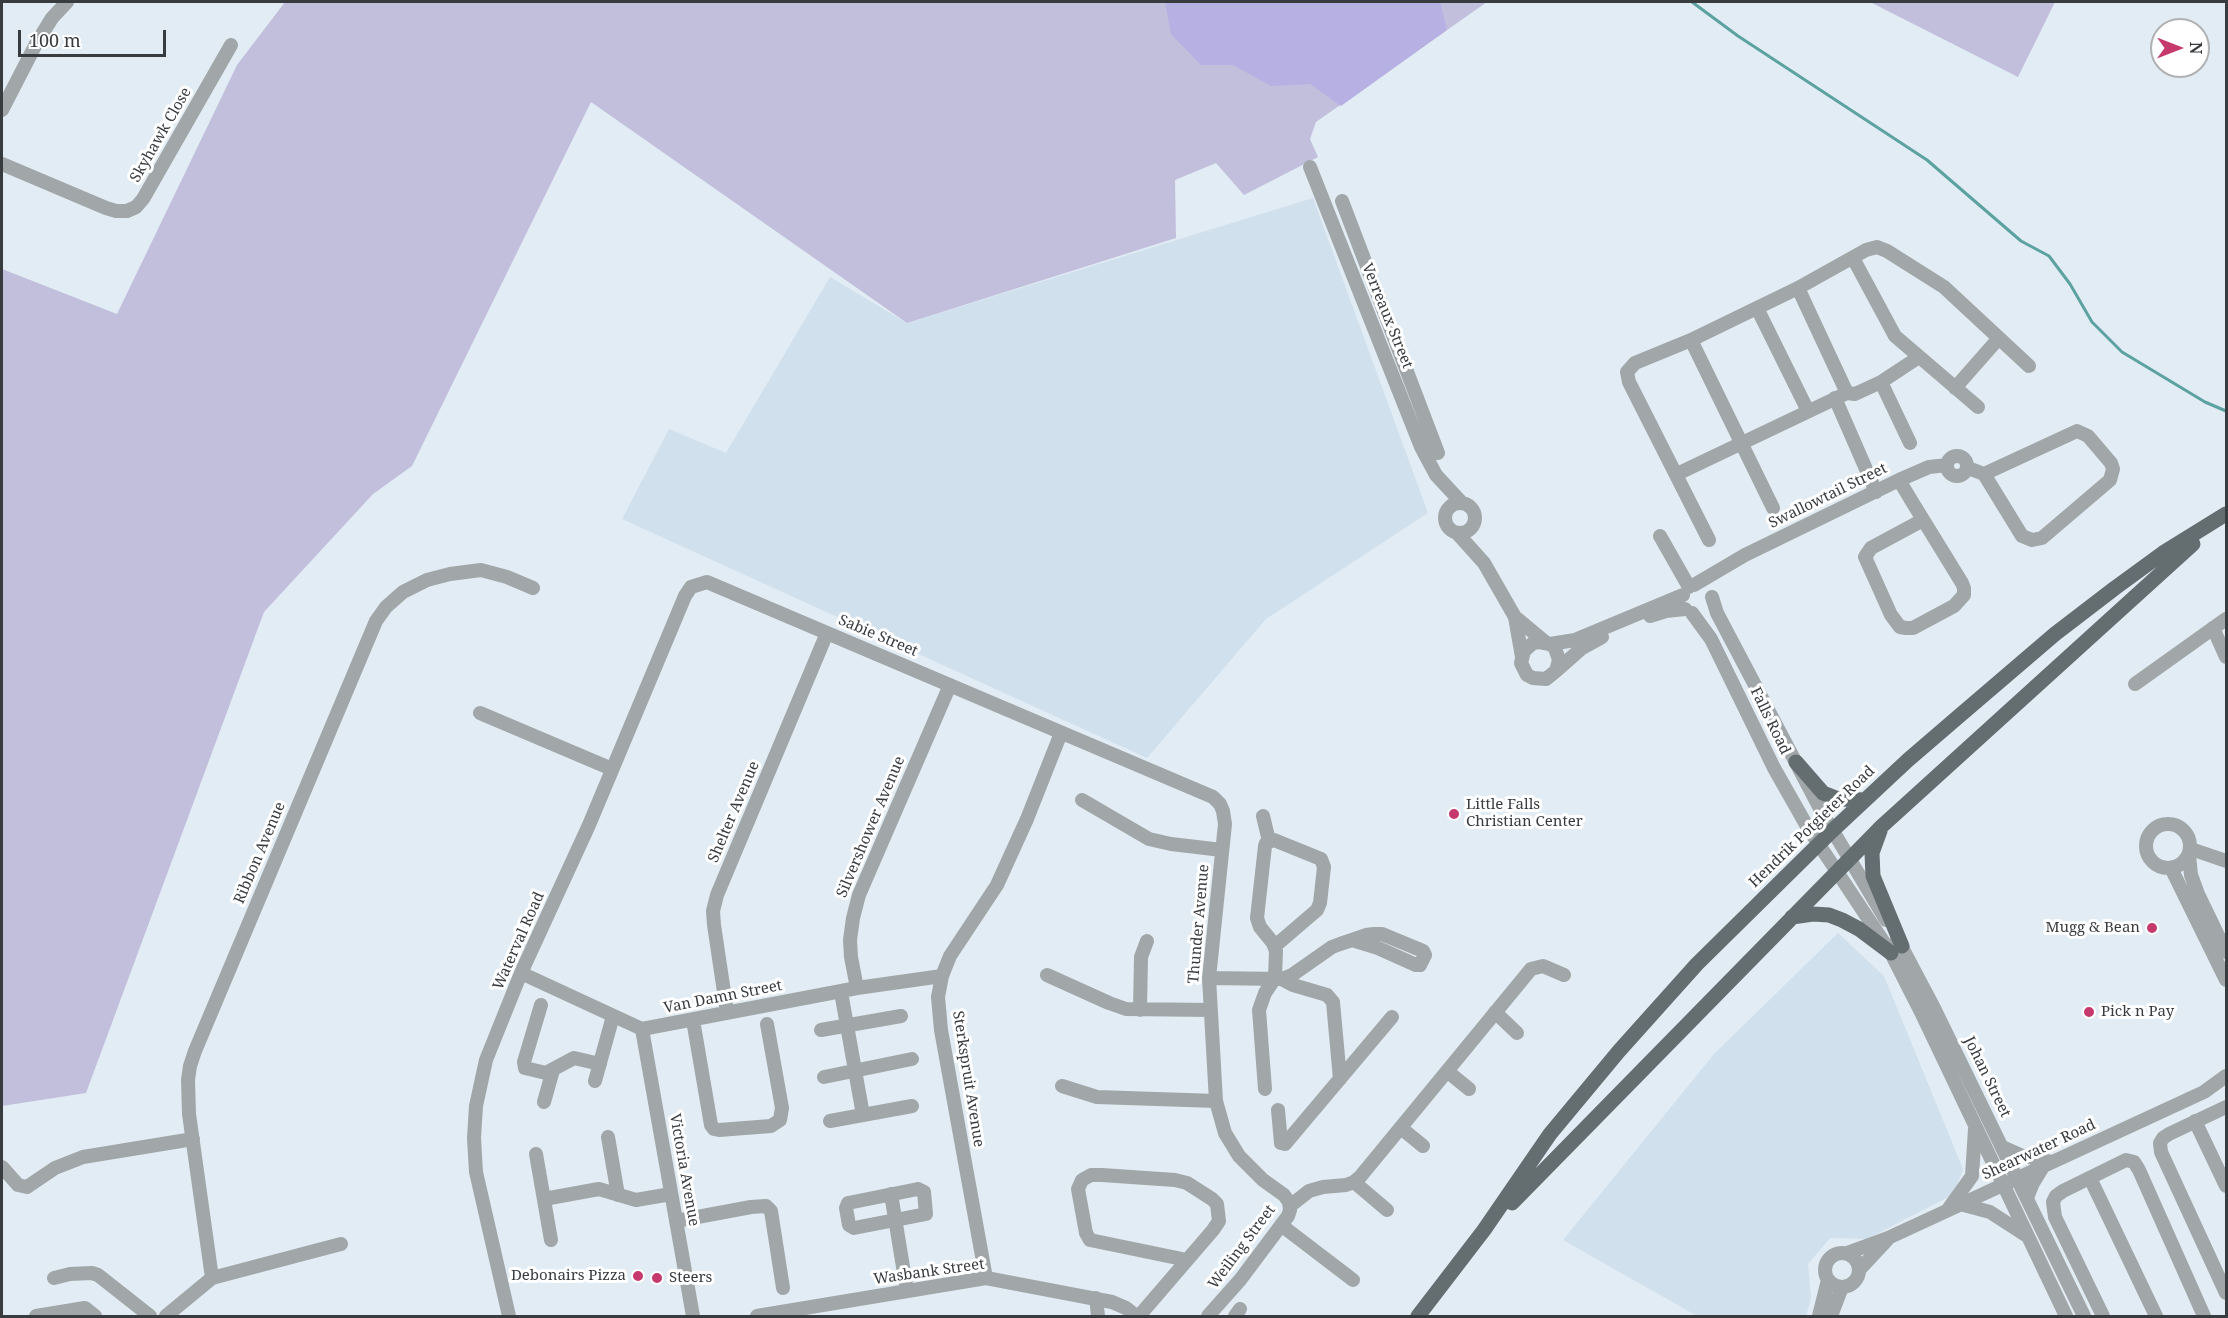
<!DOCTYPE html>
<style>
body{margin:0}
#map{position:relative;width:2228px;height:1318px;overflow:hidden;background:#e2ecf4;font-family:"Noto Serif",serif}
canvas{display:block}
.frame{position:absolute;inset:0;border:3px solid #383c3f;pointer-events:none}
.north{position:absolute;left:2150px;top:18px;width:60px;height:60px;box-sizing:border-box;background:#fff;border:2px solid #afb1b2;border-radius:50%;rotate:90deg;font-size:16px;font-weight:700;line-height:24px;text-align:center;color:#383c3f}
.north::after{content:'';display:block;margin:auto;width:21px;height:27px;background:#c5396c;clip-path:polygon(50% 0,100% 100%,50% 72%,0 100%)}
.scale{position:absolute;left:18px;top:30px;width:148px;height:27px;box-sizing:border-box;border:3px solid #383c3f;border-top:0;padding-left:8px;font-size:18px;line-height:21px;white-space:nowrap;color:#383c3f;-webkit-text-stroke:4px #fff;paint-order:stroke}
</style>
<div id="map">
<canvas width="2228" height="1318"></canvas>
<div class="frame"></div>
<div class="north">N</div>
<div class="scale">100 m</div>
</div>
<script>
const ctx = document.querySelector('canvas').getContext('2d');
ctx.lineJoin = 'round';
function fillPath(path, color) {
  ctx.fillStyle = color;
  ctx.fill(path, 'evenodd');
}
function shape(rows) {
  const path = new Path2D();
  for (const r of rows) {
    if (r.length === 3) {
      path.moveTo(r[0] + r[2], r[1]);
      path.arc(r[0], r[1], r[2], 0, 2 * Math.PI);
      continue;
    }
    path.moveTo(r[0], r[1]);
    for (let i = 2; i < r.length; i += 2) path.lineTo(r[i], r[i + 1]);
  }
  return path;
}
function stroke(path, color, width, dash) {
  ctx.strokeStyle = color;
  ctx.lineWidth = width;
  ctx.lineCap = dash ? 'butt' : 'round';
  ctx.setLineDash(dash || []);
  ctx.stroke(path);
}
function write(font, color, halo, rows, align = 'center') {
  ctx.font = font + ' "Noto Serif",serif';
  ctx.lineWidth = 6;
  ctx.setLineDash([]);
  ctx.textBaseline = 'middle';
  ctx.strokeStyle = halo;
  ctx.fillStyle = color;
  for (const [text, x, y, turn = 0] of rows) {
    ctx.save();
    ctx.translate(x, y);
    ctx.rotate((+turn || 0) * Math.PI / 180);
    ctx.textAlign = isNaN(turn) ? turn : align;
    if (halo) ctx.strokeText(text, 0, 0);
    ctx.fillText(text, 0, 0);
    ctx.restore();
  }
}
fillPath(shape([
 [1313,198,1428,513,1266,619,1147,758,622,519,669,429,726,453,830,277,907,323],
 [1838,933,1884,976,1963,1169,1954,1194,1867,1239,1830,1238,1808,1264,1811,1298,1806,1316,1697,1316,1563,1240,1714,1054]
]), '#d0e0ed');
fillPath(shape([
 [285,2,1487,2,1316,122,1310,139,1318,157,1244,195,1216,163,1175,180,1176,238,907,323,591,102,412,466,373,494,264,612,86,1093,2,1106,2,269,117,314,237,65],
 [1870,2,2055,2,2018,77]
]), '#c2bfdd');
fillPath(shape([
 [1165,2,1440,2,1447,30,1341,106,1310,84,1271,86,1233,65,1201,65,1171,34]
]), '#b7b0e3');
stroke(shape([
 [1692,2,1738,36,1927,160,2021,241,2049,256,2070,284,2092,322,2122,352,2205,402,2226,411]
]), '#5ca2a0', 3);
stroke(shape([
 [2,110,36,44,52,18,67,2],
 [2,164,106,208,116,211,127,211,136,207,143,199,231,45],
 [1310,167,1421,447,1436,475,1462,503],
 [1342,201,1438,453],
 [1853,258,1895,336,1978,407],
 [1798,288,1847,393],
 [1757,308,1808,411],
 [1691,340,1773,508],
 [1881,382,1910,443],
 [1955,388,1999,338],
 [1835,398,1876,492],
 [1957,466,10],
 [1968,468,1984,474,2022,536,2032,540,2042,538,2096,492,2110,480,2113,469,2111,463,2088,436,2077,431,1984,474],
 [1677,474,1847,393,1855,394,1881,382,1919,357],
 [1899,480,1911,500,1962,583,1964,588,1964,595,1954,606,1913,628,1906,628,1900,627,1891,615,1865,557,1871,548,1923,520],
 [1460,518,15],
 [1457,533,1484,563,1515,617,1545,642],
 [1660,536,1689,587],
 [1709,540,1629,382,1627,372,1635,363,1691,340,1798,288,1866,250,1877,247,1887,251,1944,287,2029,366],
 [1694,585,1745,555,1899,480,1929,467,1947,465],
 [1712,597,1717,613,1824,816,1886,920],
 [1692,613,1711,639,1774,768,1808,828,1891,953,1921,1012,2066,1316],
 [1650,616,1666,611,1685,609],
 [1515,617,1522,657],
 [2213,628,2226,657],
 [1550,644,1555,648,1559,660,1556,671,1546,679,1533,678,1527,675,1521,663,1524,651,1533,643,1539,642,1550,644,1575,640,1683,595],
 [1556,671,1582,648,1602,637],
 [2135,684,2226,619],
 [480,713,612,769],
 [1082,800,1149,839,1171,844,1222,850],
 [1263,816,1269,841],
 [2168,846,22],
 [2191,849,2226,861],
 [2189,855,2191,875,2198,894,2226,952],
 [2171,868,2226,980],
 [1897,938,1934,1008,2084,1316],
 [521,973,642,1029,857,988,942,976],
 [1047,975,1109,1003,1126,1009,1210,1010],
 [1209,978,1282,979,1292,975,1332,947,1340,944,1352,940,1366,935,1374,934,1382,934,1423,951,1425,955,1420,965,1416,965,1378,948,1352,940],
 [1282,979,1293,985,1327,995,1333,1002,1340,1079],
 [857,988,851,957,850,940,853,918,859,895,950,685],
 [841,992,863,1115],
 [541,1005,524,1062,525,1068,546,1073,574,1058,600,1064],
 [1140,1010,1141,957,1147,941],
 [727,1012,714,925,713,911,717,895,827,633],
 [1495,1012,1517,1033],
 [693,1020,711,1125,714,1129,719,1130,771,1126,780,1120,782,1108,767,1024],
 [642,1029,693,1316],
 [821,1030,901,1016],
 [1447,1071,1469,1089],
 [824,1077,912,1059],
 [595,1081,613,1016],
 [1062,1086,1097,1097,1216,1101],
 [1265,1089,1259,1010,1265,993,1275,978,1276,951,1273,943,1260,927,1257,918,1265,846,1266,843,1274,840,1321,859,1324,867,1320,903,1317,910,1275,946],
 [544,1102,553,1070],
 [2226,1107,2169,1134,2163,1138,2160,1143,2161,1152,2226,1293],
 [1278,1110,1281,1143,1285,1144,1392,1017],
 [830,1121,912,1106],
 [2195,1121,2226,1186],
 [1401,1128,1423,1146],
 [608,1137,618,1195],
 [2002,1147,2020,1155,2052,1162],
 [536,1154,551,1240],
 [2,1167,18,1185,27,1187,55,1168,83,1157,193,1139],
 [2090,1178,2156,1316],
 [1354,1182,1387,1210],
 [918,1189,924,1192,926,1214,854,1228,849,1225,846,1208,848,1203,918,1189],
 [891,1194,907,1291],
 [2027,1198,2033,1183,2044,1165],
 [544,1199,599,1189,636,1200,671,1194],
 [1960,1204,1990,1212,2027,1236],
 [1290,1206,1309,1191,1323,1187,1346,1185,1354,1182,1360,1177,1531,969,1543,966,1564,975],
 [1949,1208,1972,1176,1975,1129],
 [676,1221,751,1207,766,1206,771,1211,783,1288],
 [1281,1225,1353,1280],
 [1842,1270,17],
 [1847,1253,1888,1238,2204,1092,2226,1076],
 [1859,1270,1887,1240],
 [54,1278,70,1274,92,1273,98,1275,150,1316],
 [212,1278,189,1114,188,1080,190,1066,195,1051,376,621,386,607,403,592,427,580,450,574,481,570,507,577,533,588],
 [986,1278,941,1030,938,997,942,976,950,956,997,885,1027,819,1061,733],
 [1096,1298,1098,1316],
 [36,1316,85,1308,95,1316],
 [166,1316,212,1278,341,1244],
 [509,1316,476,1172,474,1138,476,1106,486,1060,521,973,589,825,685,596,691,587,707,582,1213,797,1220,804,1223,811,1225,824,1209,978,1216,1101,1225,1133,1239,1156,1263,1180,1284,1195,1289,1202,1290,1210,1288,1216,1240,1280,1208,1316],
 [757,1316,986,1278,1112,1302,1126,1308,1136,1316],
 [1139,1316,1213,1230,1219,1221,1217,1204,1212,1199,1187,1183,1175,1180,1102,1175,1091,1175,1082,1180,1078,1189,1086,1233,1090,1240,1187,1260],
 [1235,1316,1240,1309],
 [1819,1316,1828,1280],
 [1831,1316,1842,1287],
 [2103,1316,2055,1217,2053,1202,2056,1196,2063,1191,2126,1160,2134,1162,2139,1170,2204,1316]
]), '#a1a7a8', 14);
stroke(shape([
 [1796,762,1823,793,1838,799,1865,800],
 [1880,831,1872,853,1873,876,1902,946],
 [1792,917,1813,914,1829,915,1842,920,1859,929,1891,953],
 [1512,1203,1882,826,2193,544],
 [1418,1316,1484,1230,1550,1134,1619,1051,1697,964,1833,830,1908,760,1958,717,2055,634,2115,588,2163,553,2226,514]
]), '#646e71', 15);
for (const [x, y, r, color] of [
 [1454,814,6,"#c5396c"],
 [2152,928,6,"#c5396c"],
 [2089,1012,6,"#c5396c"],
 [638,1276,6,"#c5396c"],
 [657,1278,6,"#c5396c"]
]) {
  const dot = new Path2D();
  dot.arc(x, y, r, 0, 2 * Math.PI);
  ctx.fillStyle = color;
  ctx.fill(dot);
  stroke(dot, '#fff', 2);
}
write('15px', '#383c3f', '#fff', [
 ["Skyhawk Close",161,135,-60],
 ["Verreaux Street",1387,316,68],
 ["Swallowtail Street",1828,496,-26],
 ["Sabie Street",878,636,23],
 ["Falls Road",1770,721,64],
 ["Shelter Avenue",734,812,-67],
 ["Silvershower Avenue",871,827,-67],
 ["Hendrik Potgieter Road",1812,827,-44],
 ["Ribbon Avenue",260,853,-67],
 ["Thunder Avenue",1199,924,-85],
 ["Waterval Road",519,941,-66],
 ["Van Damn Street",723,997,-11],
 ["Johan Street",1987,1077,64],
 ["Sterkspruit Avenue",968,1079,81],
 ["Shearwater Road",2039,1150,-25],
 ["Victoria Avenue",684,1170,80],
 ["Weiling Street",1242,1247,-53],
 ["Wasbank Street",929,1272,-8]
]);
write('15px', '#383c3f', '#fff', [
 ["Little Falls",1466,805],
 ["Christian Center",1466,822],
 ["Mugg & Bean",2140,928,"right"],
 ["Pick n Pay",2101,1012],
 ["Debonairs Pizza",626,1276,"right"],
 ["Steers",669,1278]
], 'left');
</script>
